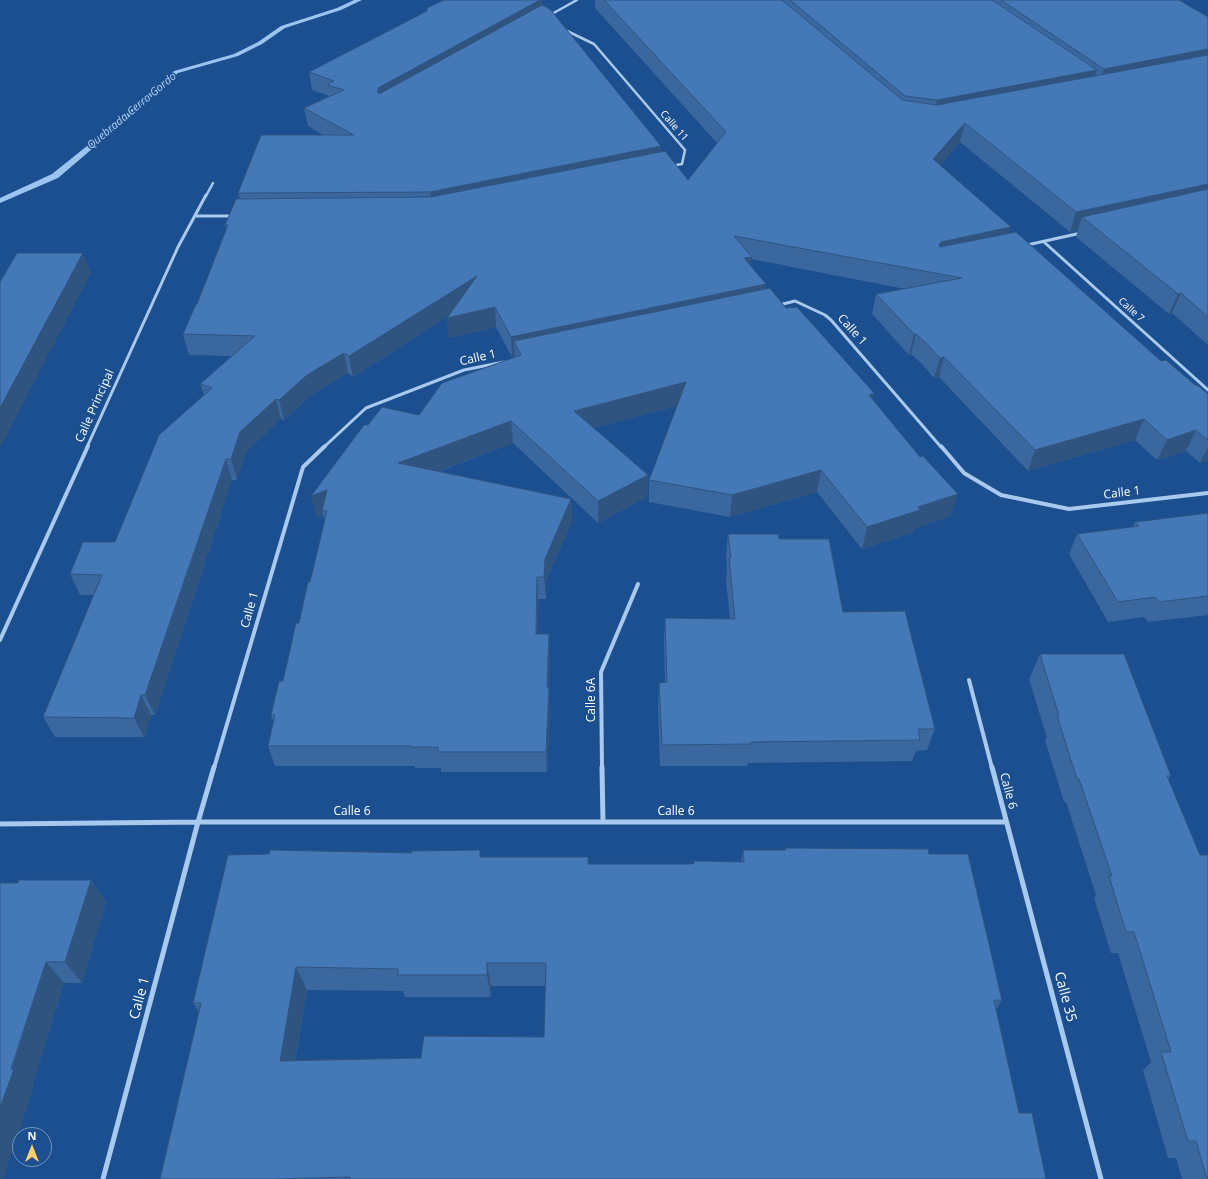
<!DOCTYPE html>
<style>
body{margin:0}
#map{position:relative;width:1208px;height:1179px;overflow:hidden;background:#1b4f8f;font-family:"Open Sans",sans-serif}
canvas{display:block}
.north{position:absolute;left:12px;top:1127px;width:40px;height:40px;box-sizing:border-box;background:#1b4f8f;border:1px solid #7695bc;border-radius:50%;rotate:0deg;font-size:11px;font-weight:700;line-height:16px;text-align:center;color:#fff}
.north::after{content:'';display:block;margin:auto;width:14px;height:18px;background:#ffd166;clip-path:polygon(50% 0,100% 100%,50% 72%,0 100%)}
</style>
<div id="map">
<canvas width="1208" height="1179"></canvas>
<div class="north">N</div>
</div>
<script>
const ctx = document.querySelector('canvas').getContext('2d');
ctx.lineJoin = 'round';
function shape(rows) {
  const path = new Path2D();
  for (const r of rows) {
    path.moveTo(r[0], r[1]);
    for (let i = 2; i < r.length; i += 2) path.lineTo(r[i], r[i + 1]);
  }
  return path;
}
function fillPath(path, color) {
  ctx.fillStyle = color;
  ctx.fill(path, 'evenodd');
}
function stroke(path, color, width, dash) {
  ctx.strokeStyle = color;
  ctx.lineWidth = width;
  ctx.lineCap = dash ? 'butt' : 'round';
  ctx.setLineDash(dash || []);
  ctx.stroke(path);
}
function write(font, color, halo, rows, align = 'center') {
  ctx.font = font + ' "Open Sans",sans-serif';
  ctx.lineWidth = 3;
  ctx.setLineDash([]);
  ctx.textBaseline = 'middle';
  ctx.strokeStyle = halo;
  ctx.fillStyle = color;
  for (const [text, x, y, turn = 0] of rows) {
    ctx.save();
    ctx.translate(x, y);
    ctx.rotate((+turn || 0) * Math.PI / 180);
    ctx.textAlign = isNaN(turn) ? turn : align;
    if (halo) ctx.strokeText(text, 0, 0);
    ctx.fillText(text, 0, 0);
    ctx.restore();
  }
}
fillPath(shape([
 [354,0,362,0,341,10,285,28,262,44,238,56,178,73,126,120,58,178,0,203,0,198,52,174,122,118,174,71,234,54,258,42,281,26,337,8,354,0]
]), '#9cc4f0');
stroke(shape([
 [550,15,577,0],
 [565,30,594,44,685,150,682,164,671,166],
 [206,196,213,183]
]), '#a9c9ee', 2.5);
stroke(shape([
 [195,216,233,216],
 [1044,242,1208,390],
 [1027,245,1081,233],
 [779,305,795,301,825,315,831,320,941,447],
 [87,447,178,247,206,195],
 [324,447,366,408,464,370,504,362]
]), '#a9c9ee', 3);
stroke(shape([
 [941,446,964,473,1001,495,1069,509,1208,493],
 [0,640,88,446],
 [969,680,992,768],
 [214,768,303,467,325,446],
 [602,768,601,672,638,584]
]), '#a9c9ee', 4);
stroke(shape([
 [602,767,603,822],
 [992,767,1101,1179],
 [0,824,198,822,1006,822],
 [103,1179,198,822,214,767]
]), '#a9c9ee', 5);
fillPath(shape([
 [595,0,1179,0,1208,17,1208,345,1172,313,1169,314,1076,237,1078,230,1070,232,960,142,940,165,1011,227,1009,233,1161,361,1195,385,1208,394,1208,461,1200,463,1186,451,1157,460,1135,440,1028,471,939,377,934,378,920,362,911,354,909,355,872,314,876,294,905,289,751,259,751,266,766,284,765,289,786,308,874,393,872,399,951,516,915,528,914,532,862,549,817,492,730,517,649,502,649,480,677,406,594,428,648,475,647,497,598,523,513,443,438,472,571,499,572,521,546,581,546,599,538,599,538,634,549,634,550,656,549,687,550,708,547,772,441,772,441,768,415,768,415,766,275,766,268,746,273,721,271,715,283,681,299,623,310,582,325,521,323,515,317,518,368,425,419,415,515,357,515,356,512,357,496,327,449,338,447,318,448,316,353,377,348,373,311,395,284,420,281,419,246,452,237,480,232,480,155,715,151,715,144,737,55,737,43,717,94,595,80,595,70,574,115,542,204,395,200,384,232,356,189,355,183,334,197,304,226,229,225,225,240,199,238,193,323,135,308,126,304,108,329,96,312,90,309,72,543,5,661,146,661,152,688,180,717,143,595,8],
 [1208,513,1208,615,1148,622,1144,617,1108,622,1069,554,1077,534,1133,527,1135,522],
 [728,534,779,539,843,612,935,729,927,750,916,751,912,761,748,763,747,766,660,766,658,705,659,683,665,682,664,641,665,618,730,619,726,581,727,571,726,557],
 [1040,654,1171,776,1169,778,1208,1179,1182,1179,1176,1158,1168,1158,1143,1070,1151,1062,1118,953,1111,953,1094,898,1096,895,1066,802,1064,802,1045,740,1047,738,1029,679],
 [785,848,929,854,1002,1000,996,1010,1019,1113,1046,1179,160,1179,199,1012,193,1003,412,853,588,864,693,864,694,861,741,862,743,850,785,850],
 [491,986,546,986,544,1037,421,1058,295,1060,307,990,403,991,405,997,491,997],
 [18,883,106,902,82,983,64,983,32,1086,33,1088,3,1179]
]), '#3a679d');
fillPath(shape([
 [540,0,542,0,543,16,381,107,378,93,378,88],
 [1208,49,1208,65,1098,87,1104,69],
 [1097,70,1091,88,933,118,937,100],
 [965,123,960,142,929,179,933,159],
 [661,146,660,166,433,211,430,192],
 [1208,184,1208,202,1082,217,1078,230,1070,232,1076,212],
 [1011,227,1005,247,936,262,939,245,941,242],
 [83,253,91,273,0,448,0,408],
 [752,257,750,277,744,258],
 [477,276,479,296,353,377,349,356],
 [766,284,763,305,514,341,515,356,512,357,511,337],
 [1181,293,1172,313,1169,314,1178,294],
 [495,307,496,327,449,338,447,318],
 [914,334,916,334,911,354,909,355],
 [344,353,348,373,311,395,284,420,279,400,307,375],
 [944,357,939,377,934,378,940,358],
 [686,382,685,404,575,433,574,411],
 [874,393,869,415,869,395],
 [276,399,281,419,246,452,237,480,231,459,240,432],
 [1144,419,1135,440,1028,471,1035,450],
 [511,421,513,443,402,485,398,463],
 [1196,430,1186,451,1157,460,1167,440],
 [1208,447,1208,461,1200,463],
 [226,459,232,480,155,715,145,695],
 [821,470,817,492,730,517,732,495],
 [648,475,647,497,598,523,598,501],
 [327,490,322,511,323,515,317,518,311,496],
 [958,494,951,516,915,528,914,532,862,549,867,527,918,507],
 [571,499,572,521,546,581,546,599,544,577,545,559],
 [537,577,538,599,538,656,536,634],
 [549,634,550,656,548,708,547,687],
 [549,687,550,708,547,772,546,752],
 [141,695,151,715,144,737,134,718],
 [91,880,106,902,82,983,65,962],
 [46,962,64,983,32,1086,33,1088,3,1179,0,1179,0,1108,11,1069],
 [487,963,491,986,491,997,487,975],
 [296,967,307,990,291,1081,280,1061]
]), '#305480');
const building = shape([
 [444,0,540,0,378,88,378,93,381,93,542,5,550,9,661,146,430,192,238,193,261,135,354,135,304,108,344,90,327,85,334,81,309,72,427,11,427,8,444,0],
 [604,0,782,0,902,100,937,105,1208,55,1208,184,1076,212,965,123,933,159,1011,227,941,242,939,245,940,247,1016,232,1161,361,1166,360,1195,385,1197,385,1208,394,1208,440,1196,430,1167,440,1144,419,1035,450,944,357,940,358,925,342,916,334,914,334,876,294,962,278,734,236,752,257,744,258,766,284,511,337,495,307,447,318,477,276,349,356,344,353,307,375,279,400,276,399,240,432,231,459,226,459,145,695,141,695,134,718,43,717,102,575,70,574,83,542,115,542,159,435,212,388,200,384,255,336,183,334,196,304,197,304,228,225,225,225,236,199,431,197,665,151,688,180,726,132,604,0],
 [790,0,992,0,1097,70,937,100,905,96,790,0],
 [1001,0,1179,0,1208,17,1208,49,1104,69,1001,0],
 [1208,189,1208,317,1181,293,1178,294,1082,217,1208,189],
 [17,253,83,253,0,408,0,282,17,253],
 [770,288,786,308,797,307,874,393,869,395,920,457,923,456,958,494,918,507,920,510,867,527,821,470,732,495,649,480,686,382,574,411,648,475,598,501,511,421,398,463,571,499,545,559,544,577,537,577,536,634,549,634,547,687,549,687,546,752,438,752,438,747,411,747,411,746,268,746,275,715,271,715,279,681,283,681,296,623,299,623,308,582,310,582,327,511,322,511,327,490,311,496,364,425,368,425,382,407,419,415,442,383,521,355,514,341,770,288],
 [1208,513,1208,596,1159,602,1155,597,1118,602,1077,534,1139,526,1135,522,1208,513],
 [728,534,778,534,779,539,829,539,843,612,905,611,935,729,918,729,920,740,751,742,751,744,662,745,659,683,667,682,665,618,735,619,729,558,731,558,728,534],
 [1040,654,1124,654,1171,776,1167,776,1200,855,1208,855,1208,1179,1207,1179,1196,1141,1188,1141,1161,1052,1171,1052,1134,932,1126,932,1109,876,1112,876,1079,779,1077,779,1057,716,1059,716,1040,654],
 [785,848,928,849,929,854,968,854,1002,1000,994,1000,1019,1113,1032,1113,1046,1179,350,1179,350,1177,275,1179,160,1179,201,1003,193,1003,228,855,269,854,270,850,412,853,412,851,480,850,480,857,588,857,588,864,694,864,694,861,744,862,743,850,786,850,785,848],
 [487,963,546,963,544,1037,424,1036,421,1058,280,1061,296,967,398,969,398,975,487,975,487,963],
 [19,880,91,880,65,962,46,962,11,1069,14,1069,0,1108,0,883,18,883,19,880]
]);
fillPath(building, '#4478b7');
stroke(building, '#305480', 1);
write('10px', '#fff', '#1b4f8f', [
 ["Calle 11",674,126,49],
 ["Calle 7",1131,310,42]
]);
write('italic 11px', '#b5d3f5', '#1b4f8f', [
 ["Quebrada Cerro Gordo",132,111,-40]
]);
write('12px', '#fff', '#1b4f8f', [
 ["Calle 1",852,330,48],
 ["Calle 1",478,358,-13],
 ["Calle Principal",95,406,-66],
 ["Calle 1",1122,493,-7],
 ["Calle 1",250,610,-74],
 ["Calle 6A",592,700,-90],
 ["Calle 6",1008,791,75],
 ["Calle 6",352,812],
 ["Calle 6",676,812]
]);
write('14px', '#fff', '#1b4f8f', [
 ["Calle 35",1065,997,75],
 ["Calle 1",140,998,-75]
]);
</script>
